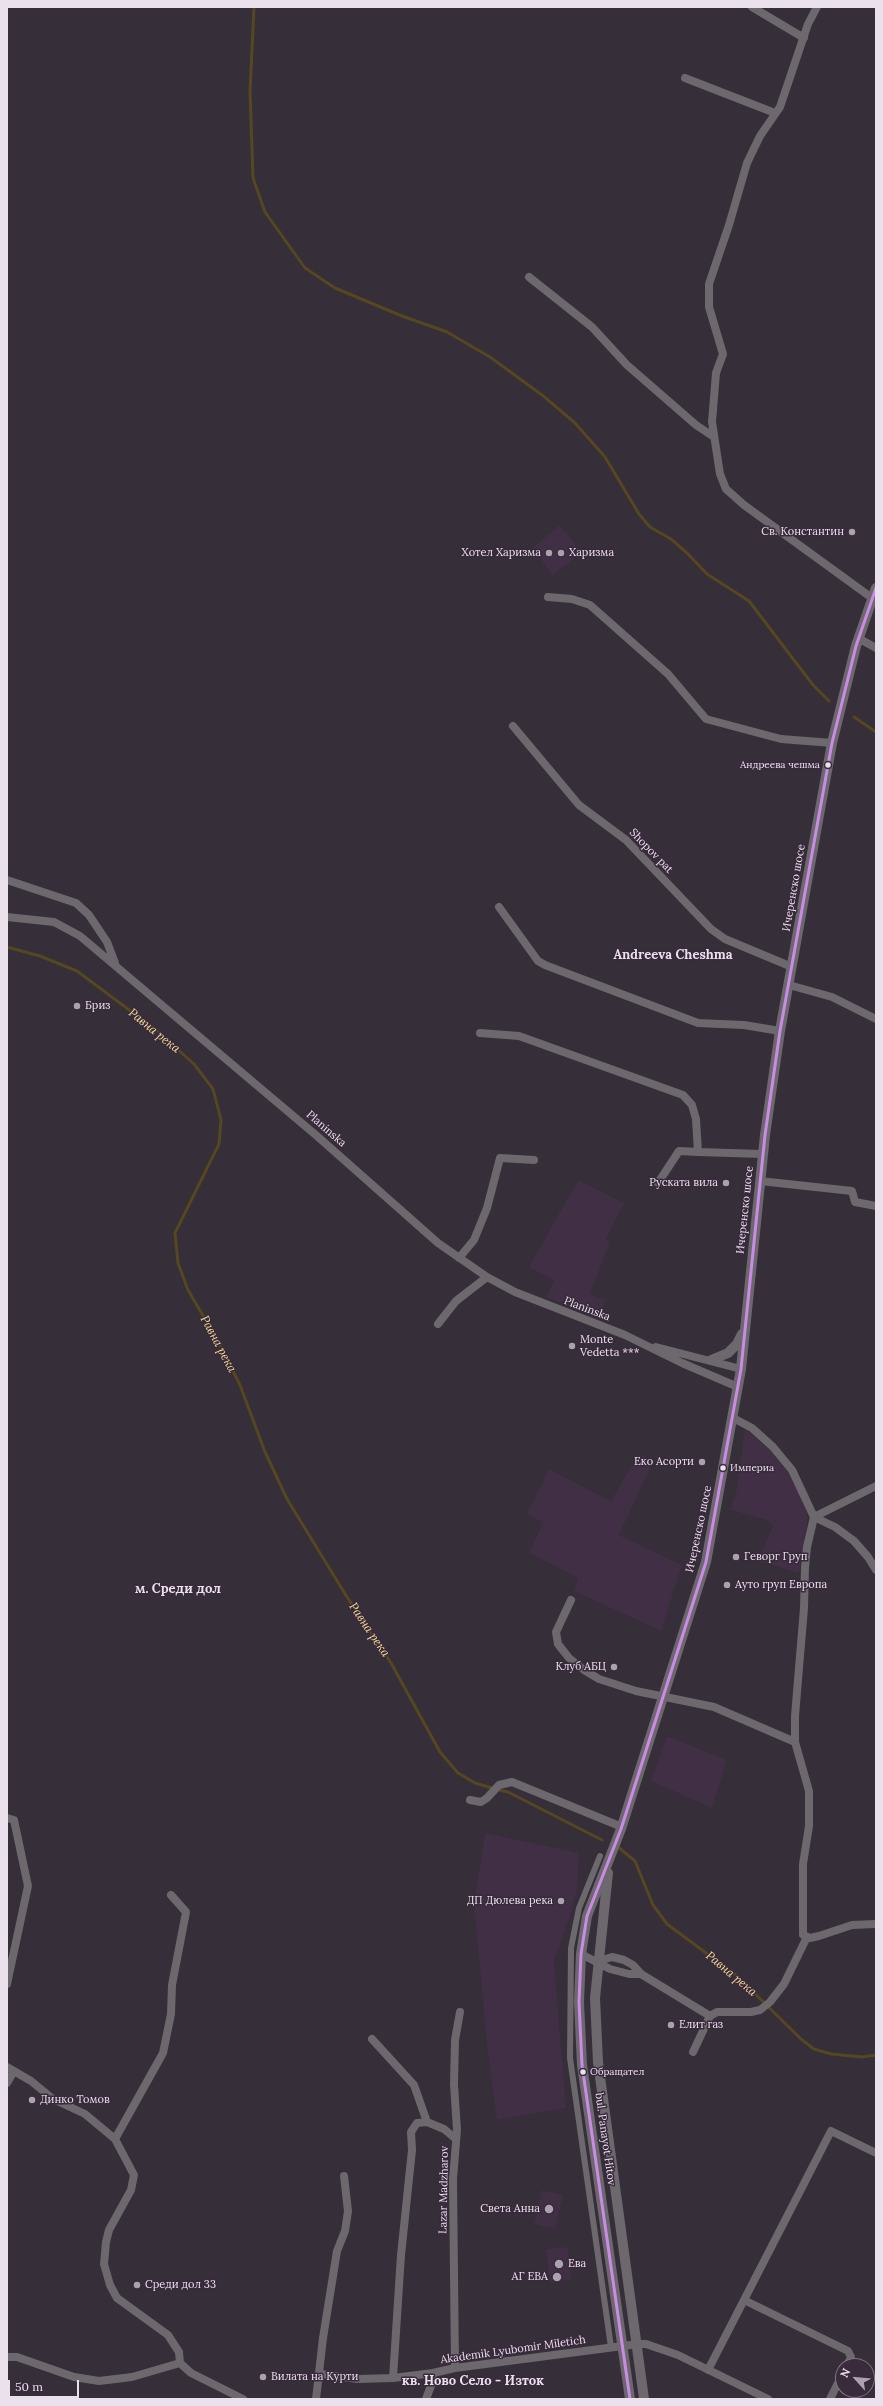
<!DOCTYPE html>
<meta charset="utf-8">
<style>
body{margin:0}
#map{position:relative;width:883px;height:2406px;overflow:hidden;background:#362e38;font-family:Lora,serif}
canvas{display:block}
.frame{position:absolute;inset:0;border:8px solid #eae1ed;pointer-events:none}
.north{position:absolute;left:835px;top:2358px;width:40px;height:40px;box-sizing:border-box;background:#392a3c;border:1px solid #807383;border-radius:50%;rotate:297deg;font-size:11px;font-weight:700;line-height:16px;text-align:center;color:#eae1ed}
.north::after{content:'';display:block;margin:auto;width:14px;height:18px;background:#aba2ae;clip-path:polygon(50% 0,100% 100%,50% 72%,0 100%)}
.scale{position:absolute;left:8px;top:2380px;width:71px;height:18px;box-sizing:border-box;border:2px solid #eae1ed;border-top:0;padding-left:5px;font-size:12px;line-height:14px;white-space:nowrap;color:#eae1ed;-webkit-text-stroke:3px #392a3c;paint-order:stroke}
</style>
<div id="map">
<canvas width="883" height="2406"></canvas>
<div class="frame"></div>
<div class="north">N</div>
<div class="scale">50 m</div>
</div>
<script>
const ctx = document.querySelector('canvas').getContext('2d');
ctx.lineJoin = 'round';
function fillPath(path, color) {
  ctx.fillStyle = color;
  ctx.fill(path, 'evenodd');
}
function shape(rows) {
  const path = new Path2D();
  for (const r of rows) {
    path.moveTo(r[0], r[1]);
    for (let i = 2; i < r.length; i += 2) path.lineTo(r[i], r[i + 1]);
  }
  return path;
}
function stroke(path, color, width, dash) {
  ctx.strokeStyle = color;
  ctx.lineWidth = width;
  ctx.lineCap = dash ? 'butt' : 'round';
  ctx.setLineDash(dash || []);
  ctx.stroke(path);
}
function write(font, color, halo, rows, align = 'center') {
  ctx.font = font + ' Lora,serif';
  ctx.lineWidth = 3;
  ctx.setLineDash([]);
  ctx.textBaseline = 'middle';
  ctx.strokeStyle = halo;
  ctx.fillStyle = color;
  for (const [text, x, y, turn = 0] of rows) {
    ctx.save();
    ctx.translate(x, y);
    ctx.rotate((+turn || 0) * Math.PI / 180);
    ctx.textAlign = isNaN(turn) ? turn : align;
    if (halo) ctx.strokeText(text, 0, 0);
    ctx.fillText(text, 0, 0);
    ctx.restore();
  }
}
fillPath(shape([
 [560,525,582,553,552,576,533,547],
 [578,1180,624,1203,606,1240,610,1242,590,1294,605,1300,599,1318,546,1297,554,1280,529,1267],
 [745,1429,777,1456,795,1483,808,1517,799,1573,758,1561,773,1526,767,1520,730,1510,736,1493],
 [642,1454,653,1462,619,1535,682,1565,661,1631,574,1591,578,1578,529,1553,543,1522,527,1514,549,1469,611,1501,626,1475],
 [667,1736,727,1760,712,1808,651,1781],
 [485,1833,579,1853,577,1889,570,1916,554,1961,566,2108,497,2120,488,2054,474,1905],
 [542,2190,563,2195,555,2229,534,2224],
 [568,2247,571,2280,550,2282,546,2249]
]), '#402f45');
stroke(shape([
 [254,7,250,91,253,178,265,212,305,268,335,288,402,316,447,332,490,357,542,395,574,422,605,457,639,514,650,527,671,539,687,553,707,574,749,601,813,685,829,701],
 [854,717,876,732],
 [7,947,40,956,77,971,156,1030,194,1064,213,1089,221,1120,219,1144,175,1233,178,1263,188,1290,219,1343,240,1385,265,1452,287,1499,347,1597,391,1663,440,1752,458,1773,475,1783,492,1788],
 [499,1790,508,1792,602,1840],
 [618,1847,635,1861,653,1905,667,1924,737,1976,801,2039,814,2049,831,2054,862,2057,876,2055]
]), '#55471f', 3);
stroke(shape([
 [600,1856,579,1908,571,1948,570,2058,611,2347]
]), '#6c686d', 6);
stroke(shape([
 [752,7,804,38],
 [817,7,808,24,780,107,760,136,747,163,729,225,709,284,709,307,723,354,716,373,712,422,720,474,726,489,744,505,872,598],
 [685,78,775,113],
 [529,277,592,327,627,365,696,425,714,437],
 [548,597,572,599,590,605,668,674,706,719,781,739,832,743],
 [858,638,876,648],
 [513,726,579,805,626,840,711,929,725,939,792,967],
 [7,880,76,903,89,915,107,942,115,963],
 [499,907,538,961,545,965,698,1023,744,1025,780,1031],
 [7,917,54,922,80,936,317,1136,438,1243,487,1277,515,1292,625,1335,682,1363,738,1387],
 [789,985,832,997,876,1019],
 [480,1033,519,1036,683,1095,692,1105,696,1119,698,1152,763,1154],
 [760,1181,852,1191,855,1202,876,1206],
 [658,1183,679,1151,698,1152],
 [459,1258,474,1240,487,1208,500,1158,534,1160],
 [438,1324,456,1301,487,1277],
 [656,1347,741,1369],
 [733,1418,752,1428,773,1447,792,1470,814,1517,876,1486],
 [571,1600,556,1632,558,1644,569,1658,584,1670,599,1679,636,1691,714,1707,795,1742,795,1716,804,1608,805,1567,807,1547,814,1517,835,1527,854,1541,868,1557,876,1570],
 [795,1742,809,1791,809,1826,803,1864,803,1935,810,1938,819,1936,852,1925,876,1924],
 [470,1800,481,1802,487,1798,499,1785,512,1782,622,1827],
 [7,1818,14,1820,28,1886,7,1984],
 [581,1954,610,1969,629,1974,641,1974],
 [599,1961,612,1957,624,1960,633,1965,641,1974,710,2016,693,2052],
 [710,2016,717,2012,751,2012,760,2010,770,2002,784,1984,807,1937],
 [372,2039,414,2085,427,2122],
 [7,2067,31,2081,53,2099,85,2114,115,2139,134,2175,131,2190,109,2230,106,2242,104,2264,110,2285,117,2298,168,2335,179,2352,180,2363,191,2373,243,2399],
 [7,2083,14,2071],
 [115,2139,163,2053,171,2014,172,1985,186,1912,171,1895],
 [744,2300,848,2351,851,2357,847,2366],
 [7,2357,17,2357,74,2377,99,2381,132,2377,180,2363],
 [455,2368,453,2179,457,2130,454,2084,455,2040,460,2012],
 [708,2370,831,2131,876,2153],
 [321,2374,357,2379,393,2378,433,2373],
 [393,2378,401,2255,412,2150,411,2132,417,2123,427,2122,444,2129,456,2139],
 [316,2399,323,2338,337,2251,345,2231,348,2211,344,2176],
 [426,2399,432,2383,433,2373,455,2368,638,2344,646,2344,678,2355,768,2399],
 [830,2399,843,2373]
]), '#6c686d', 8);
stroke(shape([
 [711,1360,728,1353,737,1344,742,1334],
 [608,1873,595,1998,598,2062,644,2399],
 [630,2399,582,2065,579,2002,581,1954,587,1916,621,1829,706,1562,741,1369,765,1135,780,1031,832,743,856,646,876,588]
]), '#6c686d', 10);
stroke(shape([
 [630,2399,582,2065,579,2002,581,1954,587,1916,621,1829,706,1562,741,1369,765,1135,780,1031,832,743,856,646,876,588]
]), '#ca8be6', 3);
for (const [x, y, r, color] of [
 [852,532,4,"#aba2ae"],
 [549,553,4,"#aba2ae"],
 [561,553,4,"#aba2ae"],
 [828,765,3.5,"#eae1ed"],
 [77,1006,4,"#aba2ae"],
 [726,1183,4,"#aba2ae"],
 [572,1346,4,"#aba2ae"],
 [702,1462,4,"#aba2ae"],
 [723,1468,3.5,"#eae1ed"],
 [736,1557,4,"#aba2ae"],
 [727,1585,4,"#aba2ae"],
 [614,1667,4,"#aba2ae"],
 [561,1901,4,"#aba2ae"],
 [671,2025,4,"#aba2ae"],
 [583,2072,3.5,"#eae1ed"],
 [32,2100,4,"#aba2ae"],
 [549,2209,5,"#aba2ae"],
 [559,2264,5,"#aba2ae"],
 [557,2277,5,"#aba2ae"],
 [137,2285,4,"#aba2ae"],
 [263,2377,4,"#aba2ae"]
]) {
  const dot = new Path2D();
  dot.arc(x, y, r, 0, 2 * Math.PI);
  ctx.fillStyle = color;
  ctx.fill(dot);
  stroke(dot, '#392a3c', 1.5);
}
write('10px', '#eae1ed', '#392a3c', [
 ["Андреева чешма",820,765,"right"],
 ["Империа",730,1468],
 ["Обращател",590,2072]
], 'left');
write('11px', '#eae1ed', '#392a3c', [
 ["Св. Константин",844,532,"right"],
 ["Хотел Харизма",541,553,"right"],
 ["Харизма",569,553],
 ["Бриз",85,1006],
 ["Руската вила",718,1183,"right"],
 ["Monte",580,1340],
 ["Vedetta ***",580,1353],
 ["Еко Асорти",694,1462,"right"],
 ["Геворг Груп",744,1557],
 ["Ауто груп Европа",735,1585],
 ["Клуб АБЦ",606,1667,"right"],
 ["ДП Дюлева река",553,1901,"right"],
 ["Елит газ",679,2025],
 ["Динко Томов",40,2100],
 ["Света Анна",540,2209,"right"],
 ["Ева",568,2264],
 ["АГ ЕВА",548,2277,"right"],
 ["Среди дол 33",145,2285],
 ["Вилата на Курти",271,2377]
], 'left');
write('11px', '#eae1ed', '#392a3c', [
 ["Shopov pat",651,851,46],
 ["Ичеренско шосе",794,888,-80],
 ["Planinska",326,1129,41],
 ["Ичеренско шосе",745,1210,-84],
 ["Planinska",587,1309,21],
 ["Ичеренско шосе",699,1529,-78],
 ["bul. Panayot Hitov",605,2139,82],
 ["Lazar Madzharov",444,2190,-89],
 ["Akademik Lyubomir Miletich",513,2350,-8]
]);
write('italic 12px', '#f6dc93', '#392a3c', [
 ["Равна река",154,1031,39],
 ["Равна река",218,1344,62],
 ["Равна река",369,1630,56],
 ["Равна река",731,1974,40]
]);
write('bold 13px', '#eae1ed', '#392a3c', [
 ["Andreeva Cheshma",673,955],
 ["м. Среди дол",178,1589],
 ["кв. Ново Село - Изток",473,2381]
]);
</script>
